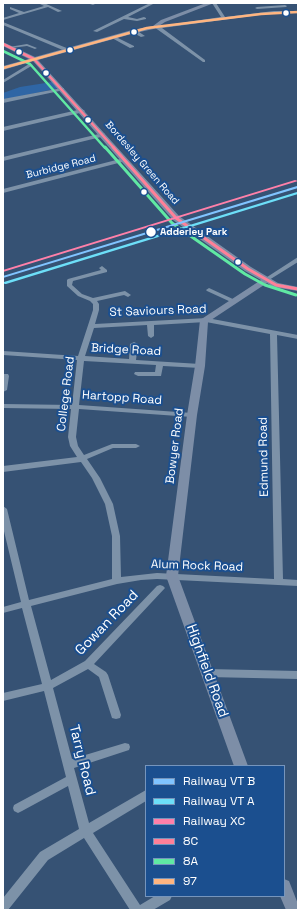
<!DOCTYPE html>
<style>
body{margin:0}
#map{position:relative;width:301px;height:913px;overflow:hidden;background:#365274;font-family:"Space Grotesk",sans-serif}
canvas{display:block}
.frame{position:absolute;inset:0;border:4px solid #fff;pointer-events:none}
.legend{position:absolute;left:145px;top:765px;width:140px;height:132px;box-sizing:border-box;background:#1b4f8f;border:1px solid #7695bc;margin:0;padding:5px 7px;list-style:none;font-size:12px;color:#fff}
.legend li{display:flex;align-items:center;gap:8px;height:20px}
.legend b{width:20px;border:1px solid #7695bc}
</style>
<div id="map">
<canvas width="301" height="913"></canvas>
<div class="frame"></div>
<ul class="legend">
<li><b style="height:5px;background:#80c4ff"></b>Railway VT B</li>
<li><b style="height:5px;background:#6ddff8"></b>Railway VT A</li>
<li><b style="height:5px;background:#ff80a9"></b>Railway XC</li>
<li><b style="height:5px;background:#ff8098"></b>8C</li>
<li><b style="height:5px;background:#60e9a3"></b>8A</li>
<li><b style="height:5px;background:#ffb580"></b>97</li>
</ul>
</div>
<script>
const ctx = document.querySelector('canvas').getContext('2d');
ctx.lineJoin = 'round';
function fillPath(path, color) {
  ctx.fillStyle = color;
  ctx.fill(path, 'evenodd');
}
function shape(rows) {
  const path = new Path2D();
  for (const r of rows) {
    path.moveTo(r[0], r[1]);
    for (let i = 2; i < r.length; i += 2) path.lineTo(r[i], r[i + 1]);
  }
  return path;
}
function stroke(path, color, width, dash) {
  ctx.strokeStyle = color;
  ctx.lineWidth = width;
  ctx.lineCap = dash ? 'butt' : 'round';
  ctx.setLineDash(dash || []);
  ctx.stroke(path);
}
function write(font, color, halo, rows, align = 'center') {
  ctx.font = font + ' "Space Grotesk",sans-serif';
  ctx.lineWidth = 4;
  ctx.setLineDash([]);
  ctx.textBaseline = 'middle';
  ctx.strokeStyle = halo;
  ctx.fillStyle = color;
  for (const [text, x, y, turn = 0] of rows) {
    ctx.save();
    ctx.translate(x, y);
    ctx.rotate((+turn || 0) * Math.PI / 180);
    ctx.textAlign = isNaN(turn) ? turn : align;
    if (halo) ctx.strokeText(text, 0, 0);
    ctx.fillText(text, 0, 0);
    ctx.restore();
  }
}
fillPath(shape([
 [52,82,59,88,3,100,3,93,20,87]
]), '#2f66a5');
fillPath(shape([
 [38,3,44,3,62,11,58,12,48,7,3,20,3,18,19,13,10,9,10,7,24,12,44,6,38,3],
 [87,3,94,3,95,4,93,5,87,3],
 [150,3,155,3,128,17,137,19,144,17,146,18,146,19,137,21,124,19,97,32,93,31,150,3],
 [212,3,216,3,225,17,274,11,298,11,298,13,274,13,162,28,205,60,205,62,203,62,154,27,221,17,212,3],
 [285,5,287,6,286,7,257,9,255,8,257,7,285,5],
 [3,22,69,49,69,50,65,51,15,30,3,25,3,22],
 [132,30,136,30,145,36,141,37,132,32,132,30],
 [114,36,134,46,134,47,130,48,112,38,112,36,114,36],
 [27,44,37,48,35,49,27,46,11,48,9,47,27,44],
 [29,64,33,65,3,83,3,80,29,64],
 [62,88,64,88,64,90,3,103,3,99,62,88],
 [82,109,85,111,84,112,3,131,3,127,82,109],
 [103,133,105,134,105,136,3,161,3,157,103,133],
 [124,158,126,159,126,161,3,193,3,189,124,158],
 [298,257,298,262,269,280,265,280,264,279,298,257],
 [102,266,107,270,107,272,73,281,72,285,82,294,93,298,125,291,131,295,128,297,124,295,97,301,99,304,99,310,95,324,207,318,298,335,298,339,277,335,283,579,298,580,298,586,157,579,141,580,117,584,31,606,51,680,85,661,157,586,160,585,163,586,165,588,94,664,106,672,108,675,121,715,120,718,116,719,112,718,99,677,88,669,53,688,72,759,125,743,129,744,130,747,129,750,74,768,89,823,146,790,146,801,93,833,140,905,155,896,172,896,170,900,153,910,130,910,84,838,48,860,8,910,3,910,3,898,40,852,79,829,68,786,22,811,18,813,14,811,13,808,14,805,66,777,44,691,3,701,3,693,42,684,22,608,3,613,3,607,21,602,3,527,3,506,7,509,29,600,112,579,112,536,105,504,92,478,81,462,3,472,3,466,77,457,70,446,68,437,71,409,3,408,3,404,72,405,77,360,3,355,3,351,78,356,93,310,93,304,90,301,78,296,67,286,67,280,68,279,101,270,99,268,102,266],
 [206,322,270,334,274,579,157,573,121,577,120,536,113,504,100,478,87,459,113,448,136,448,140,446,136,444,112,444,84,455,78,446,76,437,79,409,192,417,196,415,192,413,79,405,84,361,156,365,155,372,135,372,134,374,138,376,161,376,163,366,200,368,204,366,200,364,136,360,138,344,134,342,130,344,129,359,85,356,94,328,147,325,148,336,151,338,154,336,154,325,206,322],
 [209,288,235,300,236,301,233,303,231,302,207,291,206,290,209,288],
 [3,374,8,374,9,376,7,390,3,392,3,374],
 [208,669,298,671,298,679,208,677,205,676,203,673,205,670,208,669]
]), '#7d92a8');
fillPath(shape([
 [206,3,214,3,165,22,159,26,158,28,135,33,38,60,179,216,251,267,278,283,298,287,298,291,273,287,267,283,208,322,205,366,197,415,178,576,248,766,234,766,166,576,187,415,195,366,200,320,261,280,245,271,173,220,33,61,3,70,3,66,29,59,3,46,3,42,35,57,132,30,153,26,161,20,206,3],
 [284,879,289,881,298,904,298,910,286,910,280,896,284,896,284,879]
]), '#7d8ea7');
stroke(shape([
 [3,44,34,59,114,148]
]), '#ff8098', 2.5);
stroke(shape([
 [113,147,176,218,248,269,276,285,298,289]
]), '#ff8098', 3);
stroke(shape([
 [3,51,30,64,105,148]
]), '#60e9a3', 2.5);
stroke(shape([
 [105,147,172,223,245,274,265,285,296,295]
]), '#60e9a3', 3);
stroke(shape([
 [3,68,147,28,261,14,298,12]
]), '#ffb580', 2.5);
fillPath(shape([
 [297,186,298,186,298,188,3,278,3,276,297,186]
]), '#80c4ff');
fillPath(shape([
 [297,192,298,192,298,194,6,284,5,284,3,283,4,282,297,192]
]), '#6ddff8');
fillPath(shape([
 [295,180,298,181,3,272,3,270,295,180]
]), '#ff80a9');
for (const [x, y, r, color] of [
 [286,13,3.5,"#fff"],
 [134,32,3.5,"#fff"],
 [70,50,3.5,"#fff"],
 [19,52,3.5,"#fff"],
 [46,73,3.5,"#fff"],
 [88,120,3.5,"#fff"],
 [144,192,3.5,"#fff"],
 [151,232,5.5,"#fff"],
 [238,262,3.5,"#fff"]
]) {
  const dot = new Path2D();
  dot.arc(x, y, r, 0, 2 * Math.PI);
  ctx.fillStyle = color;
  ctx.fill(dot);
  stroke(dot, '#1b4f8f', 1.5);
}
write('10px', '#fff', '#1b4f8f', [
 ["Bordesley Green Road",142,163,49],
 ["Burbidge Road",61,167,-14]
]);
write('bold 10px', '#fff', '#1b4f8f', [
 ["Adderley Park",160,232]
], 'left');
write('12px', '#fff', '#1b4f8f', [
 ["St Saviours Road",158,311,-2],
 ["Bridge Road",126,350,3],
 ["College Road",66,394,-83],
 ["Hartopp Road",122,398,4],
 ["Bowyer Road",175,446,-83],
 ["Edmund Road",264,457,-91],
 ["Alum Rock Road",197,566,2]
]);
write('14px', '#fff', '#1b4f8f', [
 ["Gowan Road",107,623,-46],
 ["Highfield Road",207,671,70],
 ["Tarry Road",82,760,76]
]);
</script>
